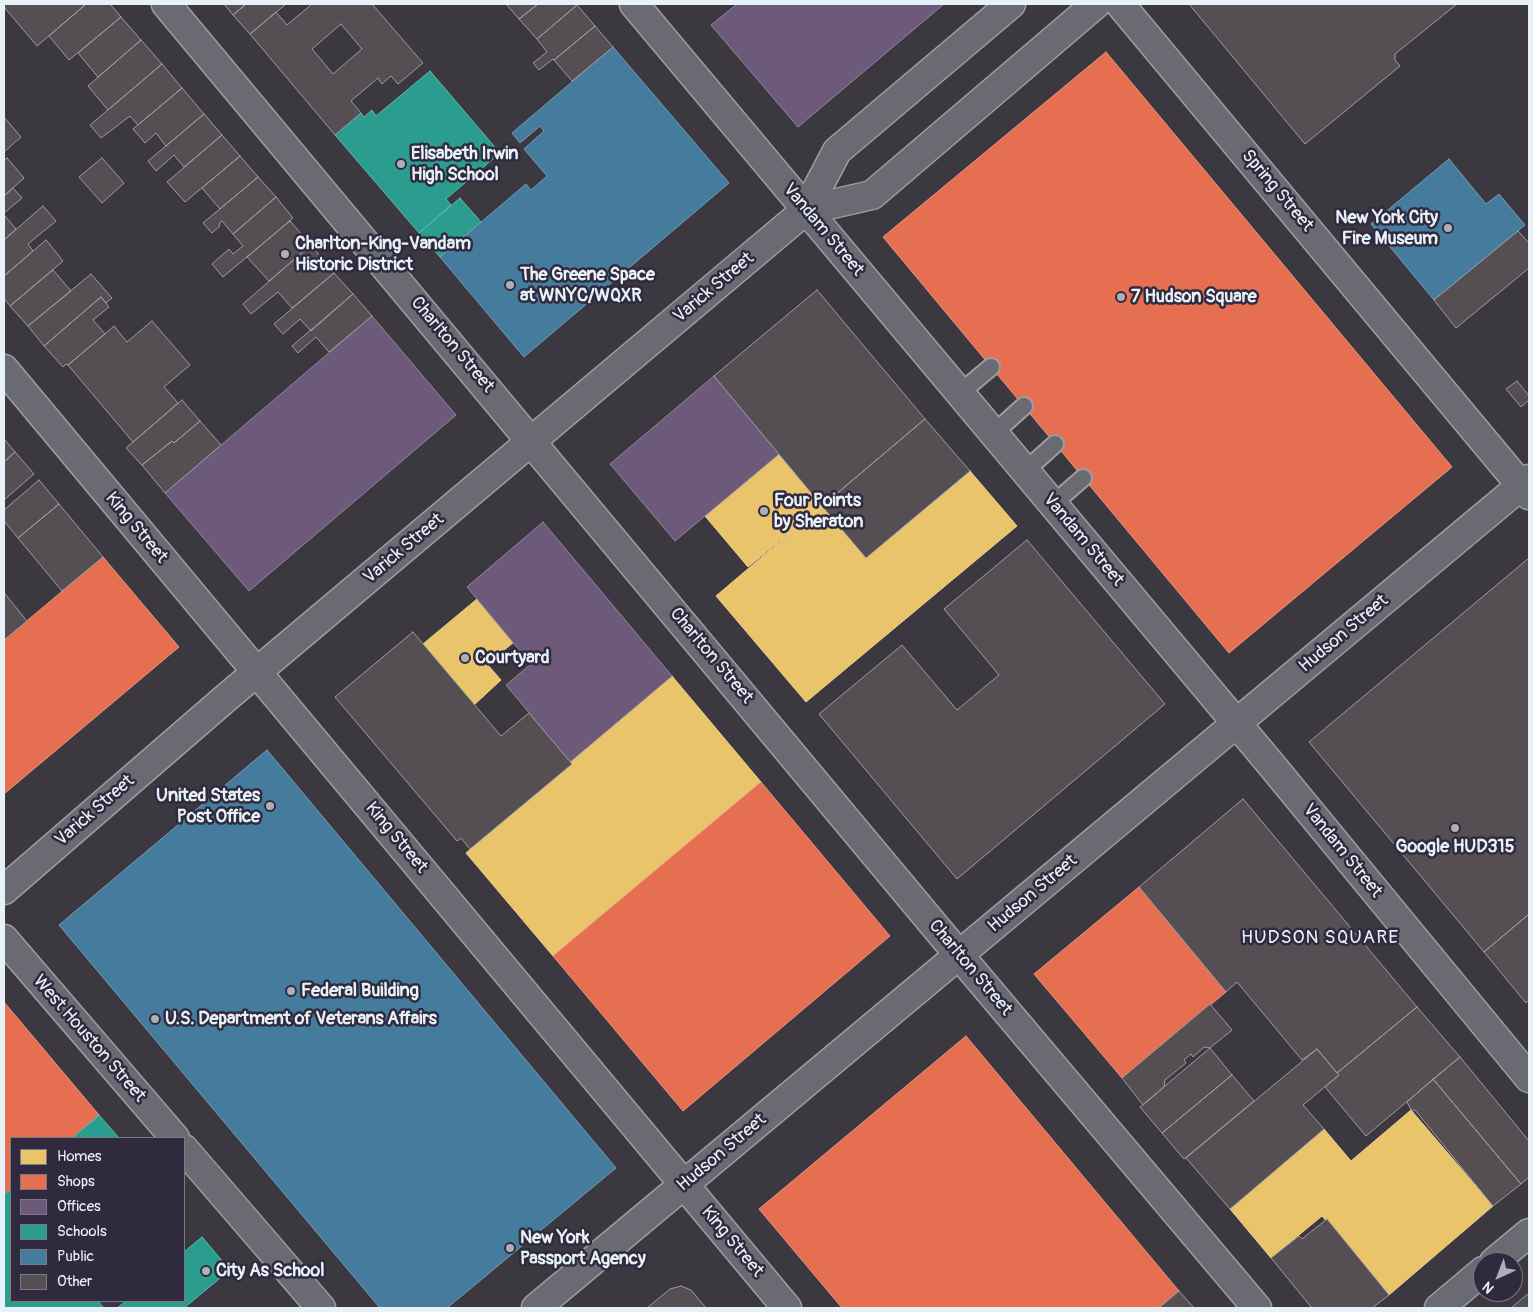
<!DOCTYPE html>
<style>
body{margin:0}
#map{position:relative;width:1533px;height:1312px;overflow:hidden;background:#3c3840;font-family:Pangolin,sans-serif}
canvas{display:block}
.frame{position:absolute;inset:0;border:5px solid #e8f1f8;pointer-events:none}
.legend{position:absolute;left:10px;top:1137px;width:175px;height:165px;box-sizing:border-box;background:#2f2a3d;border:1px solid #797a88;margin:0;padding:6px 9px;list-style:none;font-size:15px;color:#e8f1f8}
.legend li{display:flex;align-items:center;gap:10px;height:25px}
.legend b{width:25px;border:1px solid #797a88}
.north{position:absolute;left:1473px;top:1252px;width:50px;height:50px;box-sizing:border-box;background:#2f2a3d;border:1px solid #797a88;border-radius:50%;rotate:223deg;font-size:14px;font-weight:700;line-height:20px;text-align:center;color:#e8f1f8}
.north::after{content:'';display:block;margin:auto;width:18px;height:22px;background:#acb0b8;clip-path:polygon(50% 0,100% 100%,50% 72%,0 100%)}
</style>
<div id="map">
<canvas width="1533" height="1312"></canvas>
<div class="frame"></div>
<ul class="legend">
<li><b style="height:14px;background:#e9c46a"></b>Homes</li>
<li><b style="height:14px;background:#e76f51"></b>Shops</li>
<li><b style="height:14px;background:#6d597a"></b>Offices</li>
<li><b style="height:14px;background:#2a9d8f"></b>Schools</li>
<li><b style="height:14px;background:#457b9d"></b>Public</li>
<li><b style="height:14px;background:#554f53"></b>Other</li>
</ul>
<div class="north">N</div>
</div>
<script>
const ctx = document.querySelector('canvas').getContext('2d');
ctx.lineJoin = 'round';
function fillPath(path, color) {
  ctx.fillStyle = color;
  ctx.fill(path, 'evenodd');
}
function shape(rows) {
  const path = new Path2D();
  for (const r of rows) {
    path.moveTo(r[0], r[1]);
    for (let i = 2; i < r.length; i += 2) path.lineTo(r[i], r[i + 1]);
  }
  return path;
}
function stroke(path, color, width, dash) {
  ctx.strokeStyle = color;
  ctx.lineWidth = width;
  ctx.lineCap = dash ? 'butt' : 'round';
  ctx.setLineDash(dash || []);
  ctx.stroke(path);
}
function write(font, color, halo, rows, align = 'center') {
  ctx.font = font + ' Pangolin,sans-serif';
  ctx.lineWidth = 5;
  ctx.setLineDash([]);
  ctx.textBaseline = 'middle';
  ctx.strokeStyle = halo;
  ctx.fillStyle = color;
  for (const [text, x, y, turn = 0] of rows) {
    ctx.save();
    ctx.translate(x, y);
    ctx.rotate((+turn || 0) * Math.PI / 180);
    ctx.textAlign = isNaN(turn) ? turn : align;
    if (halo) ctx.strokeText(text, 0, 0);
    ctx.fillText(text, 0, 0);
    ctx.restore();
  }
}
const homes = shape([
 [779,454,822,506,748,567,705,516,779,454],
 [970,471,1017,526,806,702,716,596,822,506,866,558,970,471],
 [477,599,514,642,487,664,501,680,474,705,423,644,477,599],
 [672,676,761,782,553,956,466,853,572,764,570,762,672,676],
 [1411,1110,1493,1206,1389,1295,1322,1216,1271,1258,1230,1209,1324,1129,1351,1161,1411,1110]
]);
fillPath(homes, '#e9c46a');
stroke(homes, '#e9d295', 1);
const shops = shape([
 [1106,52,1452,467,1229,653,883,237,1106,52],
 [103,557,179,647,4,794,4,640,103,557],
 [761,782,890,936,683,1111,553,956,761,782],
 [1139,887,1226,992,1122,1078,1034,974,1139,887],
 [4,1002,99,1115,72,1138,11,1138,11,1189,4,1195,4,1002],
 [966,1036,1179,1291,1158,1308,842,1308,759,1209,966,1036]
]);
fillPath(shops, '#e76f51');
stroke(shops, '#e79683', 1);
const offices = shape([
 [737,4,944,4,798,127,711,25,737,4],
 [372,316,456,415,249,591,165,493,372,316],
 [714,376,779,454,675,541,610,464,714,376],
 [543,522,672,676,570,762,506,685,531,664,467,587,543,522]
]);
fillPath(offices, '#6d597a');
stroke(offices, '#9287a0', 1);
const schools = shape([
 [430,71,500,153,446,199,451,205,419,233,335,135,361,113,364,117,372,110,376,116,430,71],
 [460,198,481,222,440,257,419,233,460,198],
 [99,1115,119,1138,72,1138,96,1118,99,1115],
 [11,1189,11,1301,98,1301,104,1308,4,1308,4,1195,11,1189],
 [202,1237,230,1270,184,1308,117,1308,126,1301,184,1301,184,1252,202,1237]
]);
fillPath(schools, '#2a9d8f');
stroke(schools, '#63b6ae', 1);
const public = shape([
 [613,47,729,183,524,357,440,257,526,184,531,190,547,176,524,149,544,131,540,126,520,143,512,133,613,47],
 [1449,159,1486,204,1499,194,1525,225,1434,300,1371,224,1449,159],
 [267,750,616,1168,447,1308,380,1308,59,925,267,750]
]);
fillPath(public, '#457b9d');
stroke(public, '#769eb8', 1);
const building = shape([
 [4,4,86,4,37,46,4,7,4,4],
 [86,4,110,4,121,17,69,60,49,36,86,4],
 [224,4,246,4,233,15,224,4],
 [246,4,286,4,250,34,233,15,246,4],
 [312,4,372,4,423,63,398,84,391,76,382,84,378,78,351,101,361,113,335,135,250,34,276,12,287,25,312,4],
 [341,24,362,49,333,74,312,49,341,24],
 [506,4,538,4,519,19,506,4],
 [538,4,576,4,577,5,537,39,519,19,538,4],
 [1189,4,1457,4,1395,54,1395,60,1400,66,1305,144,1189,4],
 [577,5,595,26,554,60,553,59,539,70,533,63,547,52,537,39,577,5],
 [121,17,141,40,98,77,78,53,121,17],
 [595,26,613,47,572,81,554,60,595,26],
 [141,40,162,64,108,110,88,86,141,40],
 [162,64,182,88,138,125,130,116,101,138,90,125,162,64],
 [182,88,204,114,166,146,156,133,145,143,133,129,182,88],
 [204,114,222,135,184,167,174,155,156,171,148,161,204,114],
 [4,117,21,137,4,152,4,117],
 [222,135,240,156,185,202,167,182,222,135],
 [240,156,258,177,220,209,202,188,240,156],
 [7,158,24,178,4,196,4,161,7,158],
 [102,158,124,183,102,203,79,177,102,158],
 [258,177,276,197,233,234,222,221,219,224,220,226,212,233,203,223,258,177],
 [13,188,22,198,4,213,4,196,13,188],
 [276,197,293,218,223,277,212,264,229,249,233,254,243,246,233,234,276,197],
 [43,206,56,221,28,244,33,251,4,276,4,240,43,206],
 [4,215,16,229,4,240,4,215],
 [290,221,311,245,269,281,247,257,290,221],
 [1518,231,1529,243,1529,268,1456,328,1434,300,1518,231],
 [46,240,63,261,10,306,4,298,4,276,46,240],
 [311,245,334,273,292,308,278,292,251,314,243,304,311,245],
 [53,270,71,291,28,326,10,306,53,270],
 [334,273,353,294,311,331,300,319,283,334,274,324,334,273],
 [91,274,112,298,106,303,101,297,44,346,28,326,91,274],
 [817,290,925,419,822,506,714,376,817,290],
 [353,294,372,316,329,352,316,337,298,353,292,346,353,294],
 [101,297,109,307,93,320,105,334,68,365,66,364,63,367,44,346,101,297],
 [152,321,190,365,164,387,178,403,133,442,68,365,114,326,127,342,152,321],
 [1517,381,1529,396,1529,400,1521,407,1506,389,1517,381],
 [182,400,200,421,174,443,172,441,142,465,126,448,182,400],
 [925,419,970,471,866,558,822,506,925,419],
 [200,421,221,445,165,493,142,465,172,441,174,443,200,421],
 [4,439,15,452,4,462,4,439],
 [15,452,34,474,4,500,4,462,15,452],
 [39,480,59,504,18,538,4,521,4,510,39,480],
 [59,504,103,557,62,591,18,538,59,504],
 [1027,540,1165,704,957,879,819,714,902,645,957,710,999,675,944,609,1027,540],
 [1529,558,1529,914,1484,952,1309,742,1529,558],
 [5,594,27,621,4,640,4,595,5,594],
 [413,632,501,736,529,713,572,764,470,849,461,838,457,841,335,697,413,632],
 [1243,799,1417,1007,1337,1073,1317,1049,1302,1060,1237,982,1226,992,1139,887,1243,799],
 [1529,914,1529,1000,1526,1003,1484,952,1529,914],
 [1210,1004,1232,1030,1210,1048,1204,1047,1193,1057,1191,1054,1184,1060,1186,1063,1165,1080,1164,1087,1143,1105,1122,1078,1210,1004],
 [1417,1007,1460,1057,1366,1136,1325,1087,1339,1075,1337,1073,1417,1007],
 [1210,1048,1232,1075,1162,1133,1140,1107,1210,1048],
 [1317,1049,1339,1075,1303,1105,1324,1129,1230,1209,1186,1158,1317,1049],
 [1460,1057,1529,1141,1529,1177,1521,1184,1433,1079,1460,1057],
 [1232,1075,1254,1101,1184,1159,1162,1133,1232,1075],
 [1433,1079,1521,1184,1493,1206,1415,1110,1411,1110,1407,1102,1433,1079],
 [1327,1219,1389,1295,1372,1308,1312,1308,1271,1258,1299,1236,1302,1239,1327,1219],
 [681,1286,691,1290,706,1308,647,1308,670,1289,681,1286],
 [1179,1291,1194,1308,1158,1308,1160,1307,1179,1291],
 [1529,1293,1529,1308,1511,1308,1529,1293]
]);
fillPath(building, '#554f53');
stroke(building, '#9d9da2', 1);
const service = shape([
 [960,393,991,367],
 [993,434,1024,406],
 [1025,471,1055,444],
 [1053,504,1083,478]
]);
const minor = shape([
 [166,4,959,955,1257,1308],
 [634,4,1269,762,1529,1078],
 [1120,4,1529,495],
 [4,369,787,1308],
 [1494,1262,1529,1233],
 [1439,1308,1483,1271]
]);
const tertiary = shape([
 [4,939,175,1138],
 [184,1149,321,1308]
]);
const secondary = shape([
 [806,210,837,151,1011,4],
 [536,1308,1529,479]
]);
const primary = shape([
 [4,890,227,697,806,210,872,195,1096,4]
]);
stroke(service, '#9d9da2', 20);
stroke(minor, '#9d9da2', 31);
stroke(tertiary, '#9d9da2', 31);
stroke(secondary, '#9d9da2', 31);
stroke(primary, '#9d9da2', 31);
stroke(service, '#6a6b72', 16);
stroke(minor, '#6a6b72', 28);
stroke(tertiary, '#6a6b72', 28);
stroke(secondary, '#6a6b72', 28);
stroke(primary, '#6a6b72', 28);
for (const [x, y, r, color] of [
 [401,164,5,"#acb0b8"],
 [1448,228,5,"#acb0b8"],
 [285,254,5,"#acb0b8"],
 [510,285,5,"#acb0b8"],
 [1121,297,5,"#acb0b8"],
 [764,511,5,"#acb0b8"],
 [465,658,5,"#acb0b8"],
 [270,806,5,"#acb0b8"],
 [1455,828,5,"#acb0b8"],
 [291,991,5,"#acb0b8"],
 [155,1019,5,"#acb0b8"],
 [510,1248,5,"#acb0b8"],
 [206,1271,5,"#acb0b8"]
]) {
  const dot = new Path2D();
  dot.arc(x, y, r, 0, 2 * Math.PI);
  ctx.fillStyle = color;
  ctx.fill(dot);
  stroke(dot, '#2f2a3d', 2);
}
write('bold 18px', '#e8f1f8', '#2f2a3d', [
 ["Elisabeth Irwin",411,154],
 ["High School",411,175],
 ["New York City",1438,218,"right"],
 ["Fire Museum",1438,239,"right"],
 ["Charlton-King-Vandam",295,244],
 ["Historic District",295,265],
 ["The Greene Space",520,275],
 ["at WNYC/WQXR",520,296],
 ["7 Hudson Square",1131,297],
 ["Four Points",774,501],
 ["by Sheraton",774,522],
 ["Courtyard",475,658],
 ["United States",260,796,"right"],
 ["Post Office",260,817,"right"],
 ["Google HUD315",1455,847,"center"],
 ["Federal Building",301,991],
 ["U.S. Department of Veterans Affairs",165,1019],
 ["New York",520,1238],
 ["Passport Agency",520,1259],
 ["City As School",216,1271]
], 'left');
write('18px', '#e8f1f8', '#2f2a3d', [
 ["Spring Street",1277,191,50],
 ["Vandam Street",823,230,50],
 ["Varick Street",714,288,-40],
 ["Charlton Street",452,345,50],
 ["King Street",136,528,50],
 ["Vandam Street",1083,540,50],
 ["Varick Street",404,549,-40],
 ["Hudson Street",1344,634,-40],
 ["Charlton Street",711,656,50],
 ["Varick Street",95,811,-41],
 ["King Street",396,838,50],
 ["Vandam Street",1342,851,51],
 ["Hudson Street",1033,894,-40],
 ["Charlton Street",970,968,50],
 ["West Houston Street",89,1039,49],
 ["Hudson Street",722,1153,-40],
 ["King Street",732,1242,50]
]);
ctx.letterSpacing = '1px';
write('19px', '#e8f1f8', '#2f2a3d', [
 ["HUDSON SQUARE",1320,938]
]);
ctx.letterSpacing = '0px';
</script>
